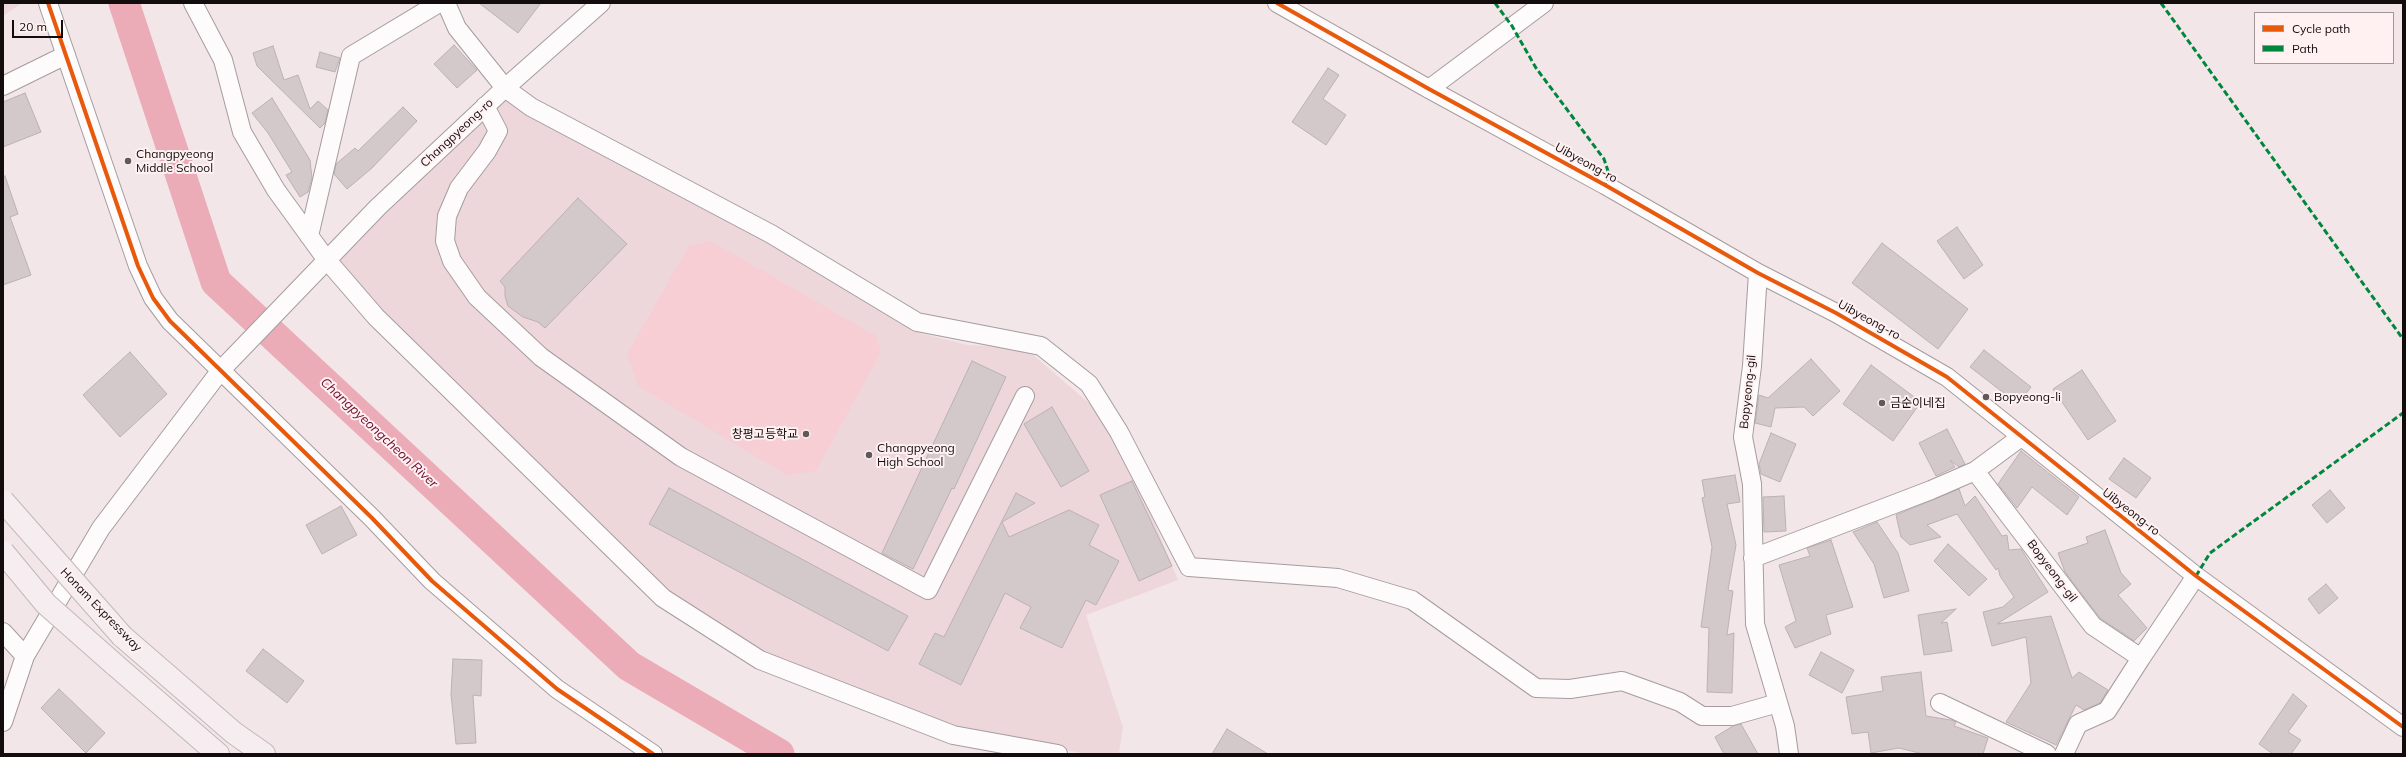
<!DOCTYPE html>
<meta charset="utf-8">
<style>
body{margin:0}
#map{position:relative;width:2406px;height:757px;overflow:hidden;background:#f3e6e8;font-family:Mulish,sans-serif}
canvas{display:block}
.frame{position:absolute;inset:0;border:4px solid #130c0d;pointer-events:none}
.legend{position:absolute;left:2254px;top:12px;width:140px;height:52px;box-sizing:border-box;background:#fff1f2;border:1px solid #a19596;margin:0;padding:5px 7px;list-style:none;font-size:12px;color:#130c0d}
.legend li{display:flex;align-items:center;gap:8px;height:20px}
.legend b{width:20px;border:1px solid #a19596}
.scale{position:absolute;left:12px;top:20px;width:51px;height:18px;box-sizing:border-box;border:2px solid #130c0d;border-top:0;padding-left:5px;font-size:12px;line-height:14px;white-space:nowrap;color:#130c0d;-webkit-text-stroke:3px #fff1f2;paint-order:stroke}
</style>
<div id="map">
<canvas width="2406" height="757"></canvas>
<div class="frame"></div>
<ul class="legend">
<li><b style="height:5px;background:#e8590c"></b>Cycle path</li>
<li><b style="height:5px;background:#00873e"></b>Path</li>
</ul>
<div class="scale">20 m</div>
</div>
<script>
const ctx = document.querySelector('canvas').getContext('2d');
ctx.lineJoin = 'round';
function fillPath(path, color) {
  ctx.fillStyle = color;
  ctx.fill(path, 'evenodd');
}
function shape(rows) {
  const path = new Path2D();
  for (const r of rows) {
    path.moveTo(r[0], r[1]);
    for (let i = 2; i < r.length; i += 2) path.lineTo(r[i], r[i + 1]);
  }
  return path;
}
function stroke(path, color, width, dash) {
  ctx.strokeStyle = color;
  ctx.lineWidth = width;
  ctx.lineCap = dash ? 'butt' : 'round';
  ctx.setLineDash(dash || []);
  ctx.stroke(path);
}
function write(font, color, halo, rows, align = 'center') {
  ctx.font = font + ' Mulish,"Noto Sans KR",sans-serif';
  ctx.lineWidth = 4;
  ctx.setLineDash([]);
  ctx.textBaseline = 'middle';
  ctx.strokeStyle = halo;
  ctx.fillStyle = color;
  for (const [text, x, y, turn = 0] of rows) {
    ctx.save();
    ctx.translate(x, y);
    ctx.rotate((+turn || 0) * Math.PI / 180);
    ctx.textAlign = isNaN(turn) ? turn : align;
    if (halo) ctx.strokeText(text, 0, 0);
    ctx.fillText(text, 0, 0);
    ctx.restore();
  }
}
fillPath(shape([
 [3,3,22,3,3,16],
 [505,92,719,212,861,297,899,323,920,333,968,345,1002,347,1031,353,1097,410,1143,495,1178,580,1086,615,1123,727,1119,754,1087,754,952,729,760,654,665,592,330,259]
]), '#eed7db');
fillPath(shape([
 [711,241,876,336,881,352,816,471,787,475,638,386,627,354,689,246]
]), '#f6ced4');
stroke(shape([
 [124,3,216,282,629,666,779,754]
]), '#ebacb8', 31);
const building = shape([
 [479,3,541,3,518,33,479,3],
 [454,45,477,70,457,88,434,64,454,45],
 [273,46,284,80,298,75,310,109,318,101,328,110,325,123,320,128,257,66,253,53,273,46],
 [320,52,340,58,335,72,316,67,320,52],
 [1328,68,1339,75,1323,99,1346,115,1326,145,1292,122,1328,68],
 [25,93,41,132,3,147,3,102,25,93],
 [272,98,310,160,312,178,308,192,300,197,286,175,292,172,268,133,252,113,272,98],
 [403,107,417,121,372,168,347,189,334,174,336,164,355,148,358,151,403,107],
 [5,176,18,214,10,217,31,275,3,285,3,177,5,176],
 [578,198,627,244,545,328,538,322,523,317,508,306,505,296,505,287,500,281,578,198],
 [1957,227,1983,265,1964,279,1937,241,1957,227],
 [1882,243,1968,309,1938,349,1852,283,1882,243],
 [1984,350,2031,387,2018,404,1970,367,1984,350],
 [130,352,167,394,120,437,83,395,130,352],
 [1811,359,1840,391,1813,416,1804,407,1775,408,1771,427,1755,423,1759,395,1768,398,1811,359],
 [972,361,1006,377,954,489,952,488,913,569,882,553,972,361],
 [1871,365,1921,402,1893,441,1843,404,1871,365],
 [2082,370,2116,421,2088,440,2053,389,2082,370],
 [1052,407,1089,471,1061,487,1024,424,1052,407],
 [1947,429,1965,464,1959,467,1950,460,1955,467,1936,476,1919,443,1947,429],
 [1771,433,1796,444,1780,482,1761,474,1759,464,1771,433],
 [2021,451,2079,497,2067,515,2032,487,2017,508,1998,484,2021,451],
 [2124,458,2151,478,2136,498,2109,479,2124,458],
 [1735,475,1740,502,1727,504,1736,545,1728,590,1733,591,1727,635,1734,633,1732,693,1707,692,1709,628,1701,627,1712,547,1702,498,1705,497,1702,480,1735,475],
 [1132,481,1172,566,1139,581,1100,495,1132,481],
 [669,488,908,616,888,651,649,524,669,488],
 [1959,489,1965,506,1975,496,2002,536,2007,535,2009,550,2021,549,2048,592,1997,624,2051,616,2072,678,2079,672,2108,690,2100,703,2084,710,2076,705,2056,745,2006,722,2031,683,2026,637,1992,646,1983,612,2003,607,2014,597,2000,576,1998,568,1996,570,1957,514,1927,525,1941,537,1910,545,1901,537,1896,515,1959,489],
 [2330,490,2345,508,2327,523,2312,505,2330,490],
 [1016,493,1035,503,1002,522,1009,537,1069,510,1099,525,1089,545,1119,561,1096,605,1086,600,1062,648,1020,628,1031,607,1005,593,961,685,919,664,935,633,944,637,1016,493],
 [1784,496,1786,531,1764,532,1763,497,1784,496],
 [341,506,357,535,322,554,306,525,341,506],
 [1877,522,1898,553,1909,591,1884,598,1874,564,1853,532,1877,522],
 [2105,530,2121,573,2131,584,2118,595,2147,628,2134,641,2100,618,2065,572,2058,553,2088,543,2086,537,2105,530],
 [1831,540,1853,607,1826,615,1831,634,1795,648,1785,627,1796,621,1779,565,1810,556,1807,548,1831,540],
 [1948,544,1987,579,1969,596,1934,561,1948,544],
 [2326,584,2338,598,2319,614,2308,599,2326,584],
 [1956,609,1941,623,1947,622,1952,651,1924,655,1918,615,1956,609],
 [263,649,304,681,287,703,246,671,263,649],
 [1821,652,1854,670,1842,693,1809,675,1821,652],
 [453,659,482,660,481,696,473,695,476,743,456,744,451,694,453,659],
 [1921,672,1926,716,1951,720,1956,722,1954,726,1988,738,1983,754,1923,754,1899,748,1871,753,1868,732,1852,734,1846,697,1883,691,1881,677,1921,672],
 [59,689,105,733,86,753,41,708,59,689],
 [2293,694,2307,706,2288,732,2301,740,2291,754,2273,754,2259,744,2293,694],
 [1741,724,1758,754,1724,754,1715,737,1733,726,1741,724],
 [1227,729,1268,754,1212,754,1227,729]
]);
fillPath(building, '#d3c9ca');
stroke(building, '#bbb1b3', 1);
const minor = shape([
 [48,3,138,266,153,298,170,321,372,518,432,581,557,689,653,754],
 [193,3,223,60,242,132,276,190,326,259,376,317,663,598,760,660,953,735,1058,754],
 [446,3,457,28,505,88,531,107,771,234,917,322,1041,346,1089,384,1119,432,1189,567,1338,578,1412,600,1536,688,1570,689,1622,681,1680,702,1702,716,1732,716,1778,703],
 [1277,3,1429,89,1605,185,1758,273,1836,313,1947,377,2196,576,2403,727],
 [3,86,66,55],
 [1429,89,1544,3],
 [485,106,498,131,487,151,459,188,447,216,445,241,452,261,477,297,541,357,681,457,928,590,1025,396],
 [309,236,351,56,439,3],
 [1758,273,1752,366,1743,437,1752,484,1755,624,1785,726,1789,754],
 [1975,471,2093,626,2141,658,2196,576],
 [1753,558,1931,490,1975,471,2021,437],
 [3,632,25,656],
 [1940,703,2047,754],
 [3,722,25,656,101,528,221,370,378,207,505,88,601,3],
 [2064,754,2078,724,2107,711,2141,658]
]);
const highway = shape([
 [122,636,234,733,264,754],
 [114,664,218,754]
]);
stroke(minor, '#a69c9e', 20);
stroke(highway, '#c3b7b9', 24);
stroke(minor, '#fdfbfc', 18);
stroke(highway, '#f5edef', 22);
const highwayBridge = shape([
 [3,501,122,636],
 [3,552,46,604,114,664]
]);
stroke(highwayBridge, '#c3b7b9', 24, []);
stroke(highwayBridge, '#f5edef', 22);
stroke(shape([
 [1495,3,1512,26,1536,68,1604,159,1609,174,1605,185],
 [2161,3,2403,339],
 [2196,576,2210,553,2403,413]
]), '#00873e', 3, [6, 3]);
stroke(shape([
 [48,3,138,266,153,298,170,321,372,518,432,581,557,689,653,754],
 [1277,3,1429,89,1605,185,1758,273,1836,313,1947,377,2196,576,2403,727]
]), '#e8590c', 4);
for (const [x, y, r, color] of [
 [128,161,4,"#61585a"],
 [1986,397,4,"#61585a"],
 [1882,403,4,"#61585a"],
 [806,434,4,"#61585a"],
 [869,455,4,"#61585a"]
]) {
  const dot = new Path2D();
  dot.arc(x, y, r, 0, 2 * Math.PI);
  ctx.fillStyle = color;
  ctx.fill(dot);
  stroke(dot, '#fff1f2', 1.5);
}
write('12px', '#130c0d', '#fff1f2', [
 ["Changpyeong-ro",457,133,-43],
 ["Uibyeong-ro",1586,163,29],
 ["Uibyeong-ro",1869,320,29],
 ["Bopyeong-gil",1748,392,-84],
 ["Uibyeong-ro",2131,512,38],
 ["Bopyeong-gil",2052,571,53],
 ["Honam Expressway",101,610,46]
]);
write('12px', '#130c0d', '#fff1f2', [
 ["Changpyeong",136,154],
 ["Middle School",136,168],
 ["Bopyeong-li",1994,397],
 ["금순이네집",1890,403],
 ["창평고등학교",798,434,"right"],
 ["Changpyeong",877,448],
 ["High School",877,462]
], 'left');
write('italic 13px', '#6e082d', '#fff1f2', [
 ["Changpyeongcheon River",379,433,43]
]);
</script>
